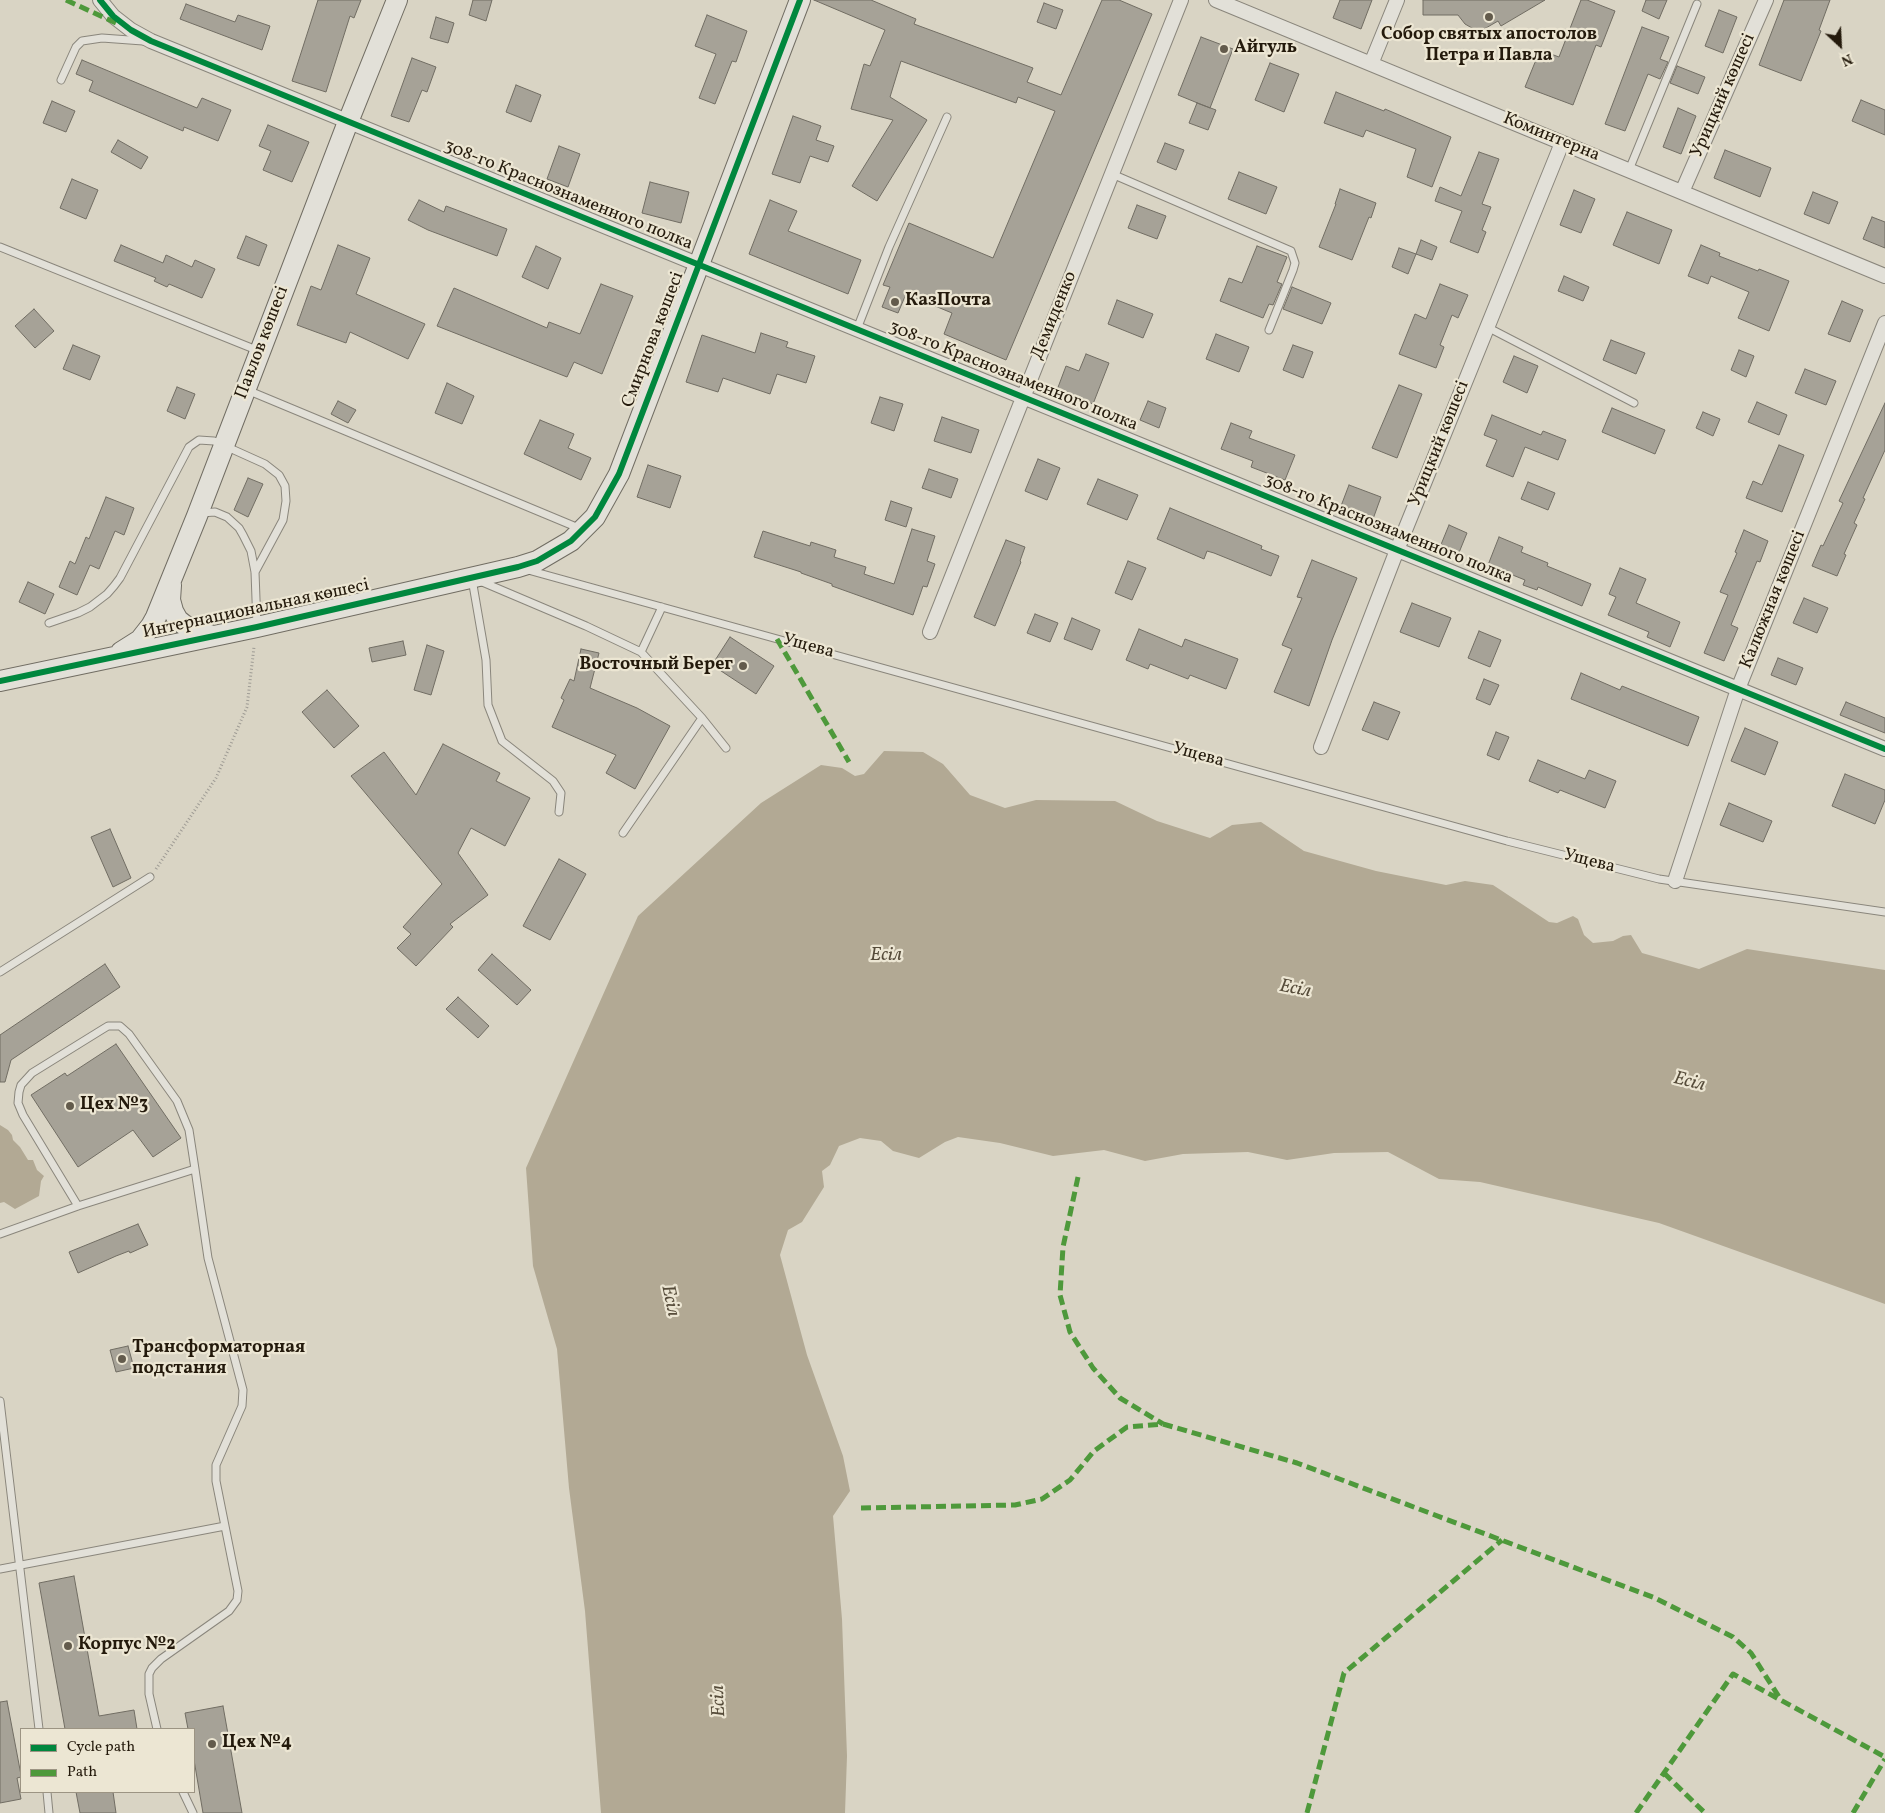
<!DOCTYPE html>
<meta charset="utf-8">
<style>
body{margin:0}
#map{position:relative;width:1885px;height:1813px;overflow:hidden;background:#d9d4c4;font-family:Vollkorn,serif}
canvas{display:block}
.legend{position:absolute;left:20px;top:1728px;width:175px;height:65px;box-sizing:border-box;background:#ece6d3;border:1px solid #9c9483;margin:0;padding:6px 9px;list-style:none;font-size:15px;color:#241a0c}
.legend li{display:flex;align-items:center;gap:10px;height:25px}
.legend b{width:25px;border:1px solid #9c9483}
.north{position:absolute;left:1815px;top:20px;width:50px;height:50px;-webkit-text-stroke:4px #ece6d3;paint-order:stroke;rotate:155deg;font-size:14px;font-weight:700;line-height:20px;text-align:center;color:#241a0c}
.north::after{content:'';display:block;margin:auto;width:18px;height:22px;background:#241a0c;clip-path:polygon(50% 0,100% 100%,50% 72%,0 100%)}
</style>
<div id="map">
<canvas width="1885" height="1813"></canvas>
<ul class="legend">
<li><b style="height:6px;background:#00873e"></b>Cycle path</li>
<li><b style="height:6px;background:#4e993b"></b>Path</li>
</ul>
<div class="north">N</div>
</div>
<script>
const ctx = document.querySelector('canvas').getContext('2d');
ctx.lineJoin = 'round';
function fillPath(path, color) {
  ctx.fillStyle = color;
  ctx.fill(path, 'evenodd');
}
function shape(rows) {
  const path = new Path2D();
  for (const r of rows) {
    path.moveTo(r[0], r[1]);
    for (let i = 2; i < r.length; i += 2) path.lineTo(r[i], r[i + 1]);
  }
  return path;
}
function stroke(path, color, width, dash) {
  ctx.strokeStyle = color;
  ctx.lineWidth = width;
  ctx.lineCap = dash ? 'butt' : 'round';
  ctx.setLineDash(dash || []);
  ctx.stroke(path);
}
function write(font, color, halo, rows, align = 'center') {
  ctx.font = font + ' Vollkorn,serif';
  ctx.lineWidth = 4.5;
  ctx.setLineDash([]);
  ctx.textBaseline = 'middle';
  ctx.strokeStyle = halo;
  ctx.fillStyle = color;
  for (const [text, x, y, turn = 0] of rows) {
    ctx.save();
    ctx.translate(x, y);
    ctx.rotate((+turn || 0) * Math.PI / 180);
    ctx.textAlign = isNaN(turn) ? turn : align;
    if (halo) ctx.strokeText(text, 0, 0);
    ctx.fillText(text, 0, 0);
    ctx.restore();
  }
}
fillPath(shape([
 [884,751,923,752,943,764,970,795,1005,808,1036,800,1115,801,1157,821,1210,838,1232,825,1261,822,1304,851,1376,871,1446,885,1465,881,1493,885,1549,922,1557,923,1573,916,1578,919,1584,935,1593,943,1613,941,1623,936,1631,935,1642,953,1699,969,1747,949,1885,970,1885,1304,1659,1223,1480,1182,1439,1179,1388,1152,1334,1153,1287,1160,1248,1152,1183,1154,1145,1161,1104,1150,1053,1156,1000,1143,958,1137,945,1142,919,1158,893,1151,881,1141,860,1138,839,1146,830,1165,822,1171,824,1187,802,1222,788,1230,780,1255,807,1355,843,1456,850,1491,833,1516,842,1619,847,1756,845,1813,601,1813,585,1611,569,1488,557,1349,533,1266,526,1168,638,916,761,803,821,765,842,768,855,776,864,774],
 [0,1125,8,1130,12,1135,13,1140,20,1147,28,1160,33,1160,37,1170,44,1176,41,1181,39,1196,15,1209,4,1202,0,1203]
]), '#b2a994');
const building = shape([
 [318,0,361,0,354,18,350,16,326,92,292,81,318,0],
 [473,0,492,0,486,21,469,15,473,0],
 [814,0,871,0,916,19,914,24,1033,68,1027,82,1061,95,1102,0,1119,0,1152,14,1006,360,944,334,952,313,906,294,898,313,882,307,890,287,883,285,909,223,993,258,1055,111,1018,97,1016,103,901,61,890,97,927,120,877,201,852,186,893,120,851,109,864,64,870,66,885,30,814,0],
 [1340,0,1372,0,1361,29,1333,18,1340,0],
 [1423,0,1545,0,1501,26,1498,21,1479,32,1465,24,1458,15,1423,15,1423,0],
 [1581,0,1587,0,1615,11,1601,47,1596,45,1573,105,1525,87,1540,50,1559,57,1581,0],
 [1646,0,1667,0,1659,19,1642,11,1646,0],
 [1784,0,1830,0,1819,30,1821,31,1801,81,1759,65,1784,0],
 [1044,3,1063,10,1056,29,1037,22,1044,3],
 [186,4,235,22,238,15,270,26,262,50,180,19,186,4],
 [1719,10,1737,17,1723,53,1705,46,1719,10],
 [707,15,747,31,736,62,732,61,715,104,699,98,716,54,695,46,707,15],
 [436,17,454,23,448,43,430,38,436,17],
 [1642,27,1669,37,1660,59,1668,62,1660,79,1648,74,1625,131,1605,124,1642,27],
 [1201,37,1233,49,1210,108,1178,95,1201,37],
 [412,58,436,67,427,92,422,90,409,122,391,116,412,58],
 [82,60,197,108,202,98,231,110,218,141,184,127,183,131,89,91,93,81,76,74,82,60],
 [1270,63,1299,74,1284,112,1255,100,1270,63],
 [1677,66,1705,77,1698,94,1670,83,1677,66],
 [516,85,541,95,531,122,506,112,516,85],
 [1336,92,1384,111,1385,109,1451,137,1432,187,1407,177,1416,149,1366,130,1363,137,1324,123,1336,92],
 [1861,100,1885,110,1885,135,1852,121,1861,100],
 [52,101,75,111,66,132,43,123,52,101],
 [1197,103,1216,110,1208,130,1189,123,1197,103],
 [1678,108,1696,116,1681,154,1663,147,1678,108],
 [793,116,821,126,816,140,834,146,828,162,810,156,800,183,772,174,793,116],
 [268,125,309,142,292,182,263,170,271,151,259,146,268,125],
 [118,140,148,157,141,169,111,152,118,140],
 [1165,143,1184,150,1176,170,1157,162,1165,143],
 [559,146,580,154,568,187,547,179,559,146],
 [1725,150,1771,168,1760,197,1714,178,1725,150],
 [1479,152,1499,159,1482,204,1491,207,1482,230,1486,232,1478,253,1450,242,1462,211,1435,201,1440,187,1461,196,1479,152],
 [1239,172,1277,187,1266,214,1228,199,1239,172],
 [72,179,98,190,86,219,60,208,72,179],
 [650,182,689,192,681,223,642,213,650,182],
 [1340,189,1376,203,1371,218,1369,217,1352,260,1319,247,1336,204,1335,204,1340,189],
 [1574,190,1595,199,1581,233,1560,225,1574,190],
 [1813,192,1838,202,1829,224,1804,214,1813,192],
 [419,200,444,212,446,206,507,229,497,256,428,230,408,220,419,200],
 [770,200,797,211,788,231,861,260,848,294,749,254,770,200],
 [1137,205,1166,216,1157,239,1128,228,1137,205],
 [1627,212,1672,230,1659,264,1613,245,1627,212],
 [1872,217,1885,222,1885,248,1863,239,1872,217],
 [246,236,267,245,259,266,237,258,246,236],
 [1421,240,1437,247,1432,260,1416,254,1421,240],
 [121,245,163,263,166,255,192,267,195,260,215,269,202,298,169,284,167,287,154,281,156,278,114,261,121,245],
 [338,245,370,258,356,294,425,324,408,359,350,332,346,343,297,325,311,286,321,290,338,245],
 [1701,245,1720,253,1719,256,1758,271,1759,269,1789,281,1769,331,1738,318,1749,292,1711,276,1708,284,1688,276,1701,245],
 [536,246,561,258,548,289,522,277,536,246],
 [1257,246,1287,257,1277,282,1282,284,1273,305,1269,304,1263,318,1220,301,1229,278,1242,283,1257,246],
 [1399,248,1416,254,1408,274,1392,267,1399,248],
 [1564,276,1589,287,1583,301,1558,291,1564,276],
 [601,284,633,296,602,374,574,362,567,377,437,326,454,288,547,328,549,322,580,334,601,284],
 [1440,284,1468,295,1458,318,1452,315,1440,345,1444,347,1436,368,1399,354,1415,314,1426,319,1440,284],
 [1292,287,1331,303,1322,324,1283,309,1292,287],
 [1117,300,1153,314,1143,338,1108,324,1117,300],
 [1842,301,1863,310,1850,342,1828,334,1842,301],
 [34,309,54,331,35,348,15,326,34,309],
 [761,333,788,342,786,347,815,356,806,383,777,374,770,394,723,378,718,392,686,382,702,335,755,353,761,333],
 [1216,334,1249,347,1239,372,1206,359,1216,334],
 [1611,340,1645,353,1636,374,1603,360,1611,340],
 [73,345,100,356,90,380,63,369,73,345],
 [1293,345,1313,352,1303,378,1283,370,1293,345],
 [1739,350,1754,356,1746,377,1731,370,1739,350],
 [1086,354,1109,363,1093,404,1057,390,1066,366,1079,371,1086,354],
 [1514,356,1538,366,1527,393,1503,382,1514,356],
 [1805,369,1836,381,1826,405,1795,393,1805,369],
 [447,383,474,396,462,424,435,413,447,383],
 [1399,385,1422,394,1397,458,1372,448,1399,385],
 [177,387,195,394,185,419,167,411,177,387],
 [880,397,903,404,894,431,871,423,880,397],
 [338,401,356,410,348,423,331,414,338,401],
 [1148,401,1166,408,1159,428,1140,420,1148,401],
 [1757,402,1787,415,1779,435,1748,422,1757,402],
 [1885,403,1885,450,1863,498,1865,499,1854,523,1857,525,1844,554,1846,555,1837,576,1812,566,1821,545,1823,546,1843,503,1839,501,1885,403],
 [1612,408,1665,430,1655,454,1602,432,1612,408],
 [1703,412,1720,419,1713,436,1696,428,1703,412],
 [1492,415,1541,435,1543,431,1566,440,1558,460,1525,447,1513,477,1486,466,1497,440,1484,435,1492,415],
 [942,417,979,430,971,453,934,441,942,417],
 [540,420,574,434,568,448,591,458,581,480,524,454,540,420],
 [1231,423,1252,431,1249,438,1295,455,1285,480,1251,467,1253,461,1221,449,1231,423],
 [1779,445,1804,455,1782,512,1746,498,1753,481,1762,485,1779,445],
 [1038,459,1060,468,1047,500,1025,491,1038,459],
 [648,465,681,476,670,508,637,497,648,465],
 [929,469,958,479,951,498,922,488,929,469],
 [248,478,263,484,248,517,234,510,248,478],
 [1098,479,1138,495,1127,520,1087,504,1098,479],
 [1528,482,1555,493,1548,510,1521,499,1528,482],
 [1349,485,1381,497,1373,519,1341,506,1349,485],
 [106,497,134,508,124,535,115,531,99,569,90,565,77,595,59,587,70,561,75,564,86,537,89,539,106,497],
 [891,501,912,508,906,527,885,520,891,501],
 [1170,508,1262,546,1261,549,1279,556,1271,576,1214,553,1207,551,1204,559,1157,539,1170,508],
 [1449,525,1467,533,1458,555,1440,547,1449,525],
 [912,529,935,536,927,561,935,564,927,587,923,586,913,615,832,586,832,584,801,573,801,572,754,557,763,531,810,546,811,542,836,550,834,557,866,567,864,574,894,584,912,529],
 [1744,530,1768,541,1760,562,1757,561,1731,625,1738,628,1724,661,1704,653,1728,595,1720,592,1737,553,1735,552,1744,530],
 [1499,537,1523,547,1521,552,1548,563,1547,566,1591,584,1582,606,1538,587,1537,590,1523,585,1525,580,1488,565,1499,537],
 [1006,540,1025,547,1020,561,1021,562,995,626,974,617,1006,540],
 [1312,560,1357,578,1332,640,1309,706,1274,692,1292,649,1282,645,1302,598,1297,597,1312,560],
 [1128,561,1146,568,1132,600,1115,593,1128,561],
 [1620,568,1646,579,1636,603,1680,622,1670,647,1647,637,1649,632,1608,615,1616,597,1609,594,1620,568],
 [28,582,54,594,45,614,19,602,28,582],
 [1804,598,1828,608,1817,633,1793,623,1804,598],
 [1412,603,1451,618,1439,647,1400,632,1412,603],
 [1035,614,1058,623,1050,642,1027,633,1035,614],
 [1072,618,1100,630,1092,650,1064,639,1072,618],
 [1139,629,1182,647,1185,639,1238,659,1226,689,1190,675,1188,679,1150,664,1148,669,1126,660,1139,629],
 [1479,631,1501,640,1490,667,1468,658,1479,631],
 [730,637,774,666,756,694,712,665,730,637],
 [403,641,406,655,372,662,369,648,403,641],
 [427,645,444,651,431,695,414,690,427,645],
 [581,649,599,653,590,688,637,708,670,726,635,789,606,773,616,755,552,727,564,700,561,698,570,679,574,681,581,649],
 [1778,658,1803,668,1796,685,1771,675,1778,658],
 [1581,673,1620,690,1622,686,1699,717,1688,746,1571,699,1581,673],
 [1484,679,1499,685,1490,705,1476,699,1484,679],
 [327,690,359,726,334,748,302,712,327,690],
 [1374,702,1400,712,1388,740,1362,730,1374,702],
 [1846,702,1885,718,1885,733,1840,715,1846,702],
 [1745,728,1778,742,1765,775,1731,761,1745,728],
 [1496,732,1509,737,1499,760,1487,755,1496,732],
 [443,744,500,773,496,781,530,798,505,846,471,828,458,853,488,895,450,924,453,927,416,966,397,948,411,934,403,927,442,884,351,776,384,752,416,795,443,744],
 [1538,760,1585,779,1589,770,1616,781,1605,808,1560,790,1558,793,1529,781,1538,760],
 [1845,774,1885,790,1885,800,1875,824,1832,806,1845,774],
 [1729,803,1772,821,1763,842,1720,825,1729,803],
 [110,829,131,878,113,887,91,837,110,829],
 [559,859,586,874,550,940,523,926,559,859],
 [492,954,531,990,517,1005,478,970,492,954],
 [105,964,120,987,11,1060,5,1082,0,1082,0,1035,105,964],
 [458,997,489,1026,478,1038,446,1009,458,997],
 [116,1044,181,1138,153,1157,133,1130,78,1167,31,1095,65,1073,67,1076,116,1044],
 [138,1224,148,1245,130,1253,129,1251,116,1256,78,1273,69,1252,138,1224],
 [128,1346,134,1368,116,1372,110,1350,128,1346],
 [74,1576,99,1716,134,1710,137,1729,65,1729,39,1583,74,1576],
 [7,1701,21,1775,21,1777,17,1778,21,1799,0,1803,0,1702,7,1701],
 [223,1706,242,1813,203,1813,194,1760,194,1729,188,1729,185,1713,223,1706],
 [76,1792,113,1792,116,1813,80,1813,76,1792]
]);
fillPath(building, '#a6a297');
stroke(building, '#716d63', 1);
const lane = shape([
 [61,80,76,47,82,41,102,38,143,41],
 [1629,170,1697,4],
 [1112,174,1291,251,1295,263,1293,270,1269,330],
 [0,247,259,351],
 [1487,327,1634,403],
 [857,329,889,247,947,117],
 [247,390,581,529],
 [201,513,215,512,227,517,239,528,243,535,251,551,255,572,257,626],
 [528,570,1507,841,1659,879,1885,912],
 [472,579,486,660,488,705,502,741,553,781,561,793,559,812],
 [480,581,586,626,641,652,702,718,726,748],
 [49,623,78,613,90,607,107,594,114,586,120,578,189,447,199,440,214,441,265,464,279,475,285,486,286,501,283,520,255,572],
 [641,652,662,607],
 [623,833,702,718],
 [0,972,150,877],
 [195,1169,208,1258,243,1390,242,1406,216,1465,216,1481,225,1526],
 [0,1234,78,1206,195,1169,189,1130,177,1101,129,1034,120,1026,108,1026,103,1029,32,1073,21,1085,19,1092,18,1103,23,1115,78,1206],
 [0,1401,39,1729],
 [0,1569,225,1526,238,1591,237,1600,229,1611,161,1659,152,1668,149,1674,149,1694,157,1729],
 [47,1792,49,1813],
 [183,1792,193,1813]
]);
const street = shape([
 [100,0,113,16,131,30,151,41,1885,749],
 [1216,0,1885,276],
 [1371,64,1397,0],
 [1682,192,1766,0],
 [930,632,1181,0],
 [1321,747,1397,550,1562,143],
 [1675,881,1738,689,1885,323]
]);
const secondary = shape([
 [171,585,170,600,173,611,178,620,192,631,210,635],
 [121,652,140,640,151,626,156,617,197,516,348,122,397,0],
 [0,681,257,627,518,567,537,561,571,541,595,517,619,474,800,0]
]);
stroke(lane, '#8a867c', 9);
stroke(street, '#8a867c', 16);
stroke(secondary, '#716d63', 22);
stroke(shape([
 [156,869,216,778,247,707,254,647]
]), '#9e9b94', 3, [1, 2.5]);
stroke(lane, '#e2e0d8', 7);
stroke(street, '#e2e0d8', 14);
stroke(secondary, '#e2e0d8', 20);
stroke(shape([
 [66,0,116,23],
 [777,639,849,762],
 [1078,1177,1063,1247,1060,1295,1070,1332,1093,1368,1120,1398,1163,1424],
 [861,1508,1015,1505,1042,1499,1070,1480,1094,1451,1127,1427,1163,1424,1297,1463,1655,1598,1733,1637,1751,1653,1781,1700],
 [1664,1773,1705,1813],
 [1307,1813,1344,1673,1502,1540],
 [1636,1813,1733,1674,1885,1757],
 [1853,1813,1885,1759]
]), '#4e993b', 5, [10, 5]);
stroke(shape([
 [100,0,113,16,131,30,151,41,1885,749],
 [0,681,257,627,518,567,537,561,571,541,595,517,619,474,800,0]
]), '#00873e', 6);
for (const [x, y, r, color] of [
 [1489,17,5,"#635b4c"],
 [1224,49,5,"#635b4c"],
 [895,302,5,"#635b4c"],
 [743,666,5,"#635b4c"],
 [70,1106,5,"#635b4c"],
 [122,1359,5,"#635b4c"],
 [68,1646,5,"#635b4c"],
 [212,1744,5,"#635b4c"]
]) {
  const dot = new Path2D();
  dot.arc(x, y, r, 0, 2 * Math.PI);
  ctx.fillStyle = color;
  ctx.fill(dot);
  stroke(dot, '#ece6d3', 2);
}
write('bold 18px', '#241a0c', '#ece6d3', [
 ["Собор святых апостолов",1489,36,"center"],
 ["Петра и Павла",1489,57,"center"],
 ["Айгуль",1234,49],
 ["КазПочта",905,302],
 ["Восточный Берег",733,666,"right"],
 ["Цех №3",80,1106],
 ["Трансформаторная",132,1349],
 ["подстания",132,1370],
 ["Корпус №2",78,1646],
 ["Цех №4",222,1744]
], 'left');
write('18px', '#241a0c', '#ece6d3', [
 ["Урицкий көшесі",1724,96,-66],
 ["Коминтерна",1551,138,22],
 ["308-го Краснознаменного полка",568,196,22],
 ["Демиденко",1055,316,-68],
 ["Смирнова көшесі",654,340,-69],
 ["Павлов көшесі",263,343,-69],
 ["308-го Краснознаменного полка",1013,377,22],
 ["Урицкий көшесі",1440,444,-68],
 ["308-го Краснознаменного полка",1388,530,22],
 ["Калюжная көшесі",1774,600,-68],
 ["Интернациональная көшесі",256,610,-12],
 ["Ущева",808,647,15],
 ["Ущева",1198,756,15],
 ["Ущева",1589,862,14]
]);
write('italic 19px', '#564c3a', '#ece6d3', [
 ["Есіл",886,957],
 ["Есіл",1295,990,11],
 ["Есіл",1689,1083,14],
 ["Есіл",669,1301,78],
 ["Есіл",720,1701,-93]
]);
</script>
